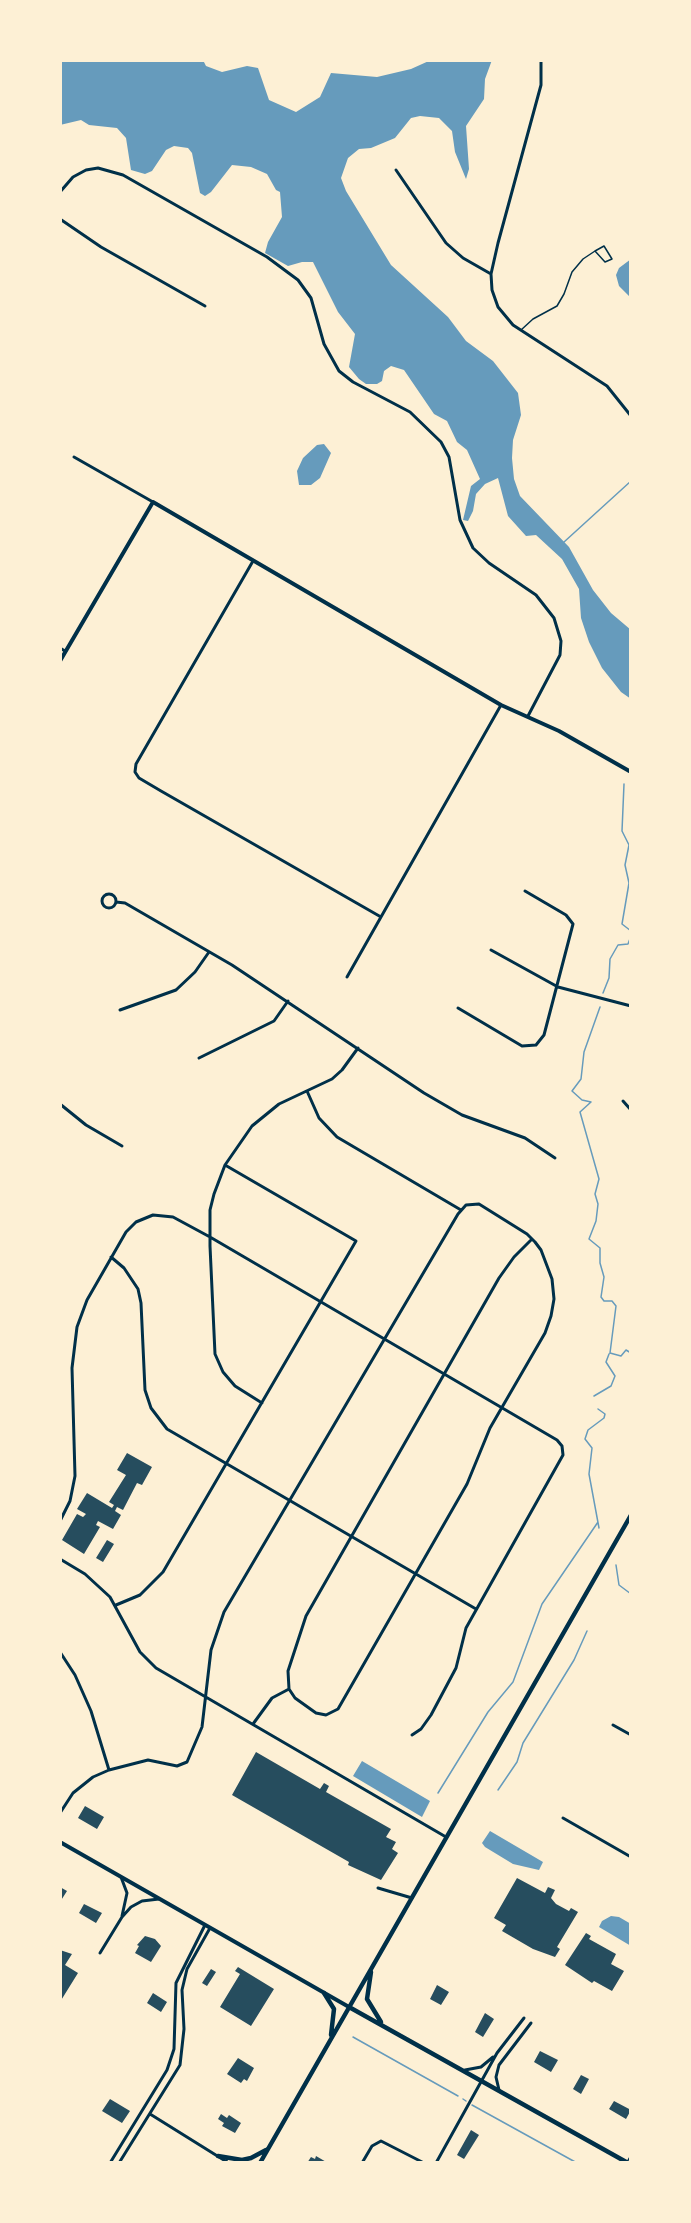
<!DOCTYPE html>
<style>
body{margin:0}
#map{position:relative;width:691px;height:2223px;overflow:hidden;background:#fdf0d5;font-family:Commissioner,sans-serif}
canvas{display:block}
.frame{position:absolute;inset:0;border:62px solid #fdf0d5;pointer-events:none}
</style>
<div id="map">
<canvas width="691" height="2223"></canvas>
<div class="frame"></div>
</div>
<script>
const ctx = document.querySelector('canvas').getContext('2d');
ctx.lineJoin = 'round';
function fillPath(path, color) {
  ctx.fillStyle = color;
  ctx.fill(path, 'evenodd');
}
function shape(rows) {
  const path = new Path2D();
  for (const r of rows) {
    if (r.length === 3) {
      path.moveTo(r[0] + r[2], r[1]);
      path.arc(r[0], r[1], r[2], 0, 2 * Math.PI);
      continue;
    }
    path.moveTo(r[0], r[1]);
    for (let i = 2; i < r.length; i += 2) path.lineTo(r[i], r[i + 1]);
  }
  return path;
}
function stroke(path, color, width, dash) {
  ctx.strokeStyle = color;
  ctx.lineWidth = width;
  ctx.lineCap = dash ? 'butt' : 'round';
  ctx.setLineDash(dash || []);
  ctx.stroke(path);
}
fillPath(shape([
 [60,60,147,60,154,62,156,60,203,60,206,66,222,72,247,66,258,68,269,100,296,112,320,97,331,73,377,77,411,69,431,60,492,60,485,79,484,99,466,126,469,169,466,179,455,152,452,131,439,118,420,116,411,118,395,138,371,148,359,149,348,158,341,178,346,191,391,265,448,317,466,341,493,361,518,393,521,415,513,440,512,458,514,479,520,496,569,547,593,590,611,613,631,630,631,699,621,692,602,668,589,642,581,618,579,589,562,559,536,535,526,536,508,516,498,478,485,484,476,494,473,511,468,521,463,520,471,486,480,479,467,450,457,442,447,421,434,414,404,370,391,366,384,371,382,381,377,384,366,384,359,379,349,367,355,334,338,312,313,262,302,262,288,266,265,253,268,242,282,217,280,192,276,190,267,174,251,167,232,165,211,192,205,196,200,193,192,153,188,148,174,146,166,150,152,171,145,174,131,170,126,138,117,128,89,125,81,120,60,125],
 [631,259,631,298,619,286,616,275,619,268],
 [324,444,331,453,320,478,311,485,299,485,297,471,303,458,317,445],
 [362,1761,430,1801,422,1817,353,1776],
 [490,1831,543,1862,539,1870,513,1864,485,1847,482,1843],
 [611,1916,619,1917,631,1924,631,1946,599,1927,602,1921]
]), '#669bbc');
stroke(shape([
 [564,542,631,481],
 [624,784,622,831,629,845,625,865,629,883,622,924,631,931],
 [603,993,609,978,610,959,618,945,628,944,631,936],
 [600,1007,584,1052,581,1079,572,1091,582,1100,591,1102,580,1112,599,1179,595,1194,598,1204,596,1221,589,1239,600,1248,600,1263,604,1277,601,1297,604,1301,612,1301,616,1306,610,1353,621,1356,626,1350,631,1353],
 [594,1396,611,1386,615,1376,606,1362,609,1354],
 [598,1409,605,1414,604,1418,588,1430,585,1439,592,1448,589,1474,599,1528],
 [616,1565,619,1585,631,1594],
 [498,1790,517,1762,523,1743,574,1660,587,1631],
 [438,1793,488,1712,513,1682,542,1604,598,1522],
 [353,2037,458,2096],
 [463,2099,466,2101],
 [472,2105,577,2163]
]), '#669bbc', 1.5);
fillPath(shape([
 [127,1453,152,1467,142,1485,137,1483,123,1510,117,1507,115,1511,121,1515,113,1529,98,1521,96,1525,100,1527,84,1554,62,1540,77,1514,83,1517,86,1514,77,1509,87,1493,112,1508,114,1505,109,1502,126,1475,117,1470],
 [107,1540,114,1544,103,1562,96,1558],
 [256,1752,320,1789,324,1783,329,1786,326,1792,391,1829,386,1837,396,1842,392,1849,398,1853,381,1880,348,1865,349,1862,232,1795],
 [85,1806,104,1817,97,1829,78,1818],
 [517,1878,545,1893,548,1887,555,1890,551,1898,556,1904,569,1911,571,1908,578,1912,557,1947,560,1949,555,1957,533,1949,502,1931,506,1925,494,1918],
 [60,1887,67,1891,60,1902],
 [84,1904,102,1913,96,1923,79,1913],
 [586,1933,591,1936,589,1939,616,1954,611,1964,624,1971,612,1991,594,1981,592,1983,565,1965],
 [145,1936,155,1939,161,1946,151,1962,135,1953,139,1946,137,1945],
 [60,1950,72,1954,65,1965,78,1973,60,2002],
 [238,1967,274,1989,251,2026,220,2007,240,1974,235,1971],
 [211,1969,216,1972,207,1986,202,1983],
 [437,1985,449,1992,441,2005,430,1999],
 [153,1993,167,2002,161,2012,147,2003],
 [485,2013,494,2019,483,2037,475,2032],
 [540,2051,558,2060,551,2072,534,2062],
 [238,2058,254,2068,247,2081,244,2079,241,2083,227,2074],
 [581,2075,589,2079,581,2094,573,2089],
 [110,2099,130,2111,122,2123,102,2111],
 [614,2101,631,2110,626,2119,609,2109],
 [221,2114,227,2118,229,2115,241,2123,235,2133,222,2126,224,2123,218,2119],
 [471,2130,479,2135,464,2159,457,2155],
 [316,2156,328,2163,307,2163,311,2157,315,2159]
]), '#264d5e');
stroke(shape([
 [521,330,533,319,557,306,564,294,572,272,583,259,595,251,605,262,612,259,604,246,595,251],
 [627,2162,631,2155]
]), '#003049', 1.5);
stroke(shape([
 [541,60,541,85,498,243,491,274,492,290,498,307,513,325,607,386,631,416],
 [396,170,446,243,463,258,491,274],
 [60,192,73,177,86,170,98,168,123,175,267,257,298,280,311,298,324,344,339,371,353,382,410,412,441,442,449,457,460,520,473,548,489,563,536,595,554,618,561,641,560,655,528,716],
 [60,219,101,247,205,306],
 [74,457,153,502],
 [253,561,136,764,135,772,139,778,161,791,381,917],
 [60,648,65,651],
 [109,901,7],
 [116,902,125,903,232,965,424,1093,462,1115,525,1138,555,1158],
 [491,950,558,987,631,1006],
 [347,977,501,705],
 [458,1008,522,1046,536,1045,544,1035,573,924,566,915,525,891],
 [120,1010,176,990,195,972,209,952],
 [199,1058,274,1021,288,1001],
 [307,1091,319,1118,337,1137,461,1210],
 [623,1101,631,1110],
 [60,1104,86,1125,122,1146],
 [111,1257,124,1268,138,1289,141,1303,145,1390,151,1408,167,1429,476,1609],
 [262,1403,235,1386,223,1372,215,1354,210,1246,210,1210,214,1194,225,1165,252,1126,279,1104,332,1079,342,1070,358,1048],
 [60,1521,70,1501,75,1476,72,1368,77,1327,87,1300,126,1232,136,1222,153,1215,173,1217,210,1237,557,1440,562,1446,563,1455,466,1628,456,1668,431,1715,421,1729,412,1735],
 [60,1559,85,1574,110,1597,140,1652,156,1668,446,1837],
 [116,1605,140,1595,163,1572,356,1241,225,1165],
 [60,1652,75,1675,91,1711,109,1770],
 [253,1724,272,1698,289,1689],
 [613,1725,631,1735],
 [60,1813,73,1793,93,1777,109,1770,148,1760,177,1766,187,1762,202,1727,211,1650,224,1612,458,1214,466,1205,479,1204,527,1234,535,1242,541,1250,552,1279,554,1299,551,1316,545,1333,490,1428,467,1484,338,1709,326,1715,316,1713,295,1698,289,1689,288,1671,306,1616,499,1278,514,1257,532,1239],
 [563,1818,631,1857],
 [121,1877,127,1893,122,1916],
 [378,1888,412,1898],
 [100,1953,122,1917,131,1907,142,1901,159,1899],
 [465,2070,481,2067,493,2057],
 [499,2090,496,2077,499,2065,531,2023],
 [150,2114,227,2162],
 [110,2163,167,2070,174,2049,176,1983,205,1925],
 [119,2163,180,2065,184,2029,182,1990,187,1969,210,1928],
 [362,2163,372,2146,381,2141,424,2163],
 [436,2163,497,2053,524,2018]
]), '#003049', 3);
stroke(shape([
 [60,661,153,502,501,705,559,731,631,772]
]), '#003049', 4);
stroke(shape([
 [60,1842,349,2007]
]), '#003049', 4);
stroke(shape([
 [371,1972,367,1999,381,2022],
 [324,1993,334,2009,331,2035],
 [349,2007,628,2163],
 [218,2156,242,2160,251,2158,266,2150],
 [226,2162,227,2163],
 [260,2163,631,1515]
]), '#003049', 4.5);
</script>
